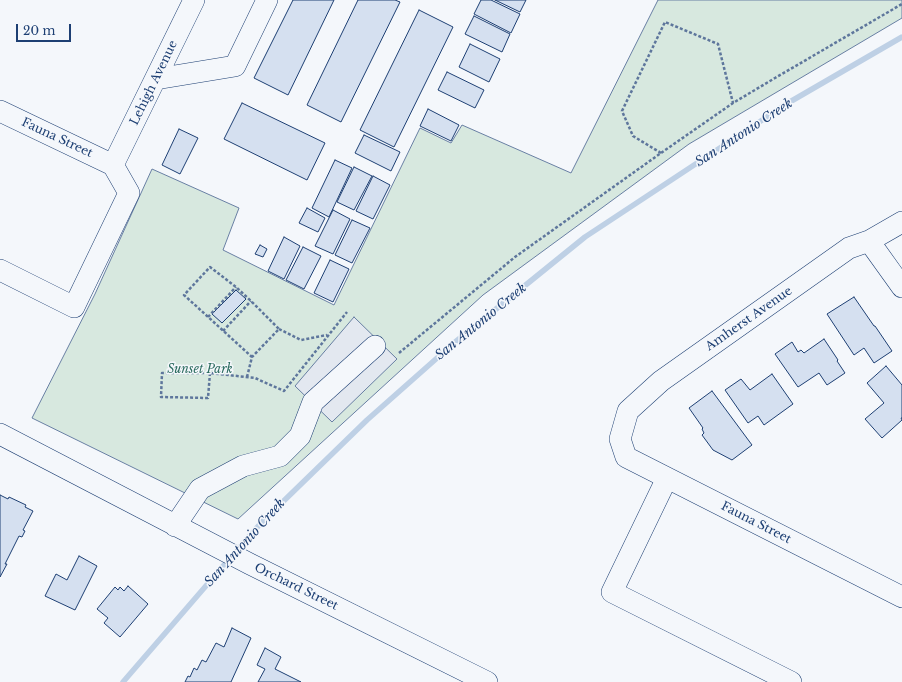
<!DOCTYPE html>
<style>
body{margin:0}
#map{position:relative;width:902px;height:682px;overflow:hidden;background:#f4f7fb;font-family:"Libre Baskerville",serif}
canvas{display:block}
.scale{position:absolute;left:16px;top:24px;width:55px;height:18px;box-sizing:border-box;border:2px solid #1d3f73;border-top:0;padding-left:5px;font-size:12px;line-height:14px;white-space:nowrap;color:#1d3f73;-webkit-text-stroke:3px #f4f7fb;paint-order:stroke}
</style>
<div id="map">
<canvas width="902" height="682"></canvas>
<div class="scale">20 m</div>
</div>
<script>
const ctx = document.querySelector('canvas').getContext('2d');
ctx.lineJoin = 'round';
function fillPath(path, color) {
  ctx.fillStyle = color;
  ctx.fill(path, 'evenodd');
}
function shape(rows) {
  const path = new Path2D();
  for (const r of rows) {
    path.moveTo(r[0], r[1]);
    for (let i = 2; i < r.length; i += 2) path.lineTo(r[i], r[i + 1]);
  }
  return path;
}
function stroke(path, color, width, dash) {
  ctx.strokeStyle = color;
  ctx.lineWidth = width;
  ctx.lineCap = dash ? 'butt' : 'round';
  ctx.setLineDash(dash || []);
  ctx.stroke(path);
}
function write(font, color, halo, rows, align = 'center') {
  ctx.font = font + ' "Libre Baskerville",serif';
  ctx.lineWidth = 3;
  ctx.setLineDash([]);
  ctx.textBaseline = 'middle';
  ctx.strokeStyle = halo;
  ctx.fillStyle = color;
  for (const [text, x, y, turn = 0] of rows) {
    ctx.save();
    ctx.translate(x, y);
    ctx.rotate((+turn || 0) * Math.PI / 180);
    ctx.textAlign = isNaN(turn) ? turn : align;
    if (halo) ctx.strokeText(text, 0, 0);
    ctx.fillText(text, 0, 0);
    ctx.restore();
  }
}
const green = shape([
 [658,0,902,0,902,18,689,144,483,295,238,519,32,418,95,294,152,169,239,208,223,250,334,305,420,128,451,143,462,125,571,173,658,0]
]);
fillPath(green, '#d7e8df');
stroke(green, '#687fa3', 1);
const parking = shape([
 [354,317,397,359,332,422,295,386,354,317]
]);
fillPath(parking, '#e3e8f0');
stroke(parking, '#687fa3', 1);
stroke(shape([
 [236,551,261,523,367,420,454,343,585,237,788,103,902,37],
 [123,682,230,558]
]), '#bed0e5', 5.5);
const building = shape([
 [293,0,334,0,288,95,254,78,293,0],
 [358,0,395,0,400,2,341,122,307,105,358,0],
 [481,0,491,0,520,14,511,33,474,14,481,0],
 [495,0,526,0,520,12,495,0],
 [419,10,453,27,394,147,360,130,419,10],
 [474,16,510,34,502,52,465,34,474,16],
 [470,44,500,59,489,82,459,67,470,44],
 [447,72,484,90,475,108,438,90,447,72],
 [242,103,325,143,307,180,224,139,242,103],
 [428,109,459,125,451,141,420,126,428,109],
 [179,129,198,138,180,174,162,165,179,129],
 [364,135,400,152,391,171,355,153,364,135],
 [335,160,352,168,329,217,312,208,335,160],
 [354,167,372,176,354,210,337,202,354,167],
 [373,176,390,185,373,219,356,211,373,176],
 [307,208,325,218,318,232,299,223,307,208],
 [333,210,350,219,333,254,315,246,333,210],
 [352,220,370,228,352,263,335,255,352,220],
 [284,237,300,246,284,279,268,271,284,237],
 [260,245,267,249,263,257,255,254,260,245],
 [303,247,321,256,304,289,286,280,303,247],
 [330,260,349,269,333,302,314,293,330,260],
 [236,290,246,299,222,323,212,314,236,290],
 [854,297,874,326,875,326,892,351,874,363,864,348,854,355,827,314,854,297],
 [824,339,838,360,837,361,845,373,827,385,819,373,798,387,775,354,792,342,798,352,801,350,804,353,824,339],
 [886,366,902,385,902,418,901,418,902,420,882,438,865,419,884,403,867,383,886,366],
 [772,374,793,404,764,425,758,416,748,423,725,390,741,379,750,390,772,374],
 [712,391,752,445,732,460,713,450,702,435,704,433,702,429,703,428,689,408,712,391],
 [0,495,8,499,9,497,26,505,25,507,33,511,23,530,25,531,22,537,19,536,5,564,7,564,0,577,0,495],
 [79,556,97,566,75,610,45,596,56,574,67,580,79,556],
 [128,586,148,604,120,637,104,623,108,618,97,609,115,587,118,590,120,587,124,591,128,586],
 [232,628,251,638,231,682,185,682,188,676,190,677,194,668,197,670,202,660,206,662,216,643,224,647,232,628],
 [265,648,281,657,275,669,301,682,258,682,265,669,257,665,265,648]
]);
fillPath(building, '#d5e0f0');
stroke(building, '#1d3f73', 1);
const minor = shape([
 [156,79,235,66,267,0],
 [0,111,113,165],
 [113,165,194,0],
 [902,222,869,241,849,248,661,381,628,411,620,439,626,457,902,597],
 [869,241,902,287],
 [0,270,74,307,129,193,113,165],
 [0,434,250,564,487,682],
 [667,478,612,592,791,682],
 [175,526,200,489,243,466,280,456,300,436,313,402,375,346]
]);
stroke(minor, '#1d3f73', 22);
stroke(shape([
 [661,153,633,136,622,111,665,22,718,44,733,103],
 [208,317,236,287],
 [279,329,301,340,327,335],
 [223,331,251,301],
 [399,353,515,257,661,153,733,103,775,78,902,4],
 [210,373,208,398,161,397,162,373,210,373,255,378,284,391,347,312],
 [247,377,252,357,279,329,251,301,236,287,210,267,184,295,252,357]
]), '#5e769c', 2.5, [3, 2]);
stroke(minor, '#f4f7fb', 21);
write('12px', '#1d3f73', '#f4f7fb', [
 ["Lehigh Avenue",154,83,-64],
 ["Fauna Street",57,138,25],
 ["Amherst Avenue",749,319,-35],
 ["Fauna Street",756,523,27],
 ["Orchard Street",296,587,26]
]);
write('italic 12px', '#2c6c60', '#f4f7fb', [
 ["Sunset Park",200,370]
]);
write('italic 13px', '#1d3f73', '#f4f7fb', [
 ["San Antonio Creek",744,133,-33],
 ["San Antonio Creek",481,322,-39],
 ["San Antonio Creek",245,543,-48]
]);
</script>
